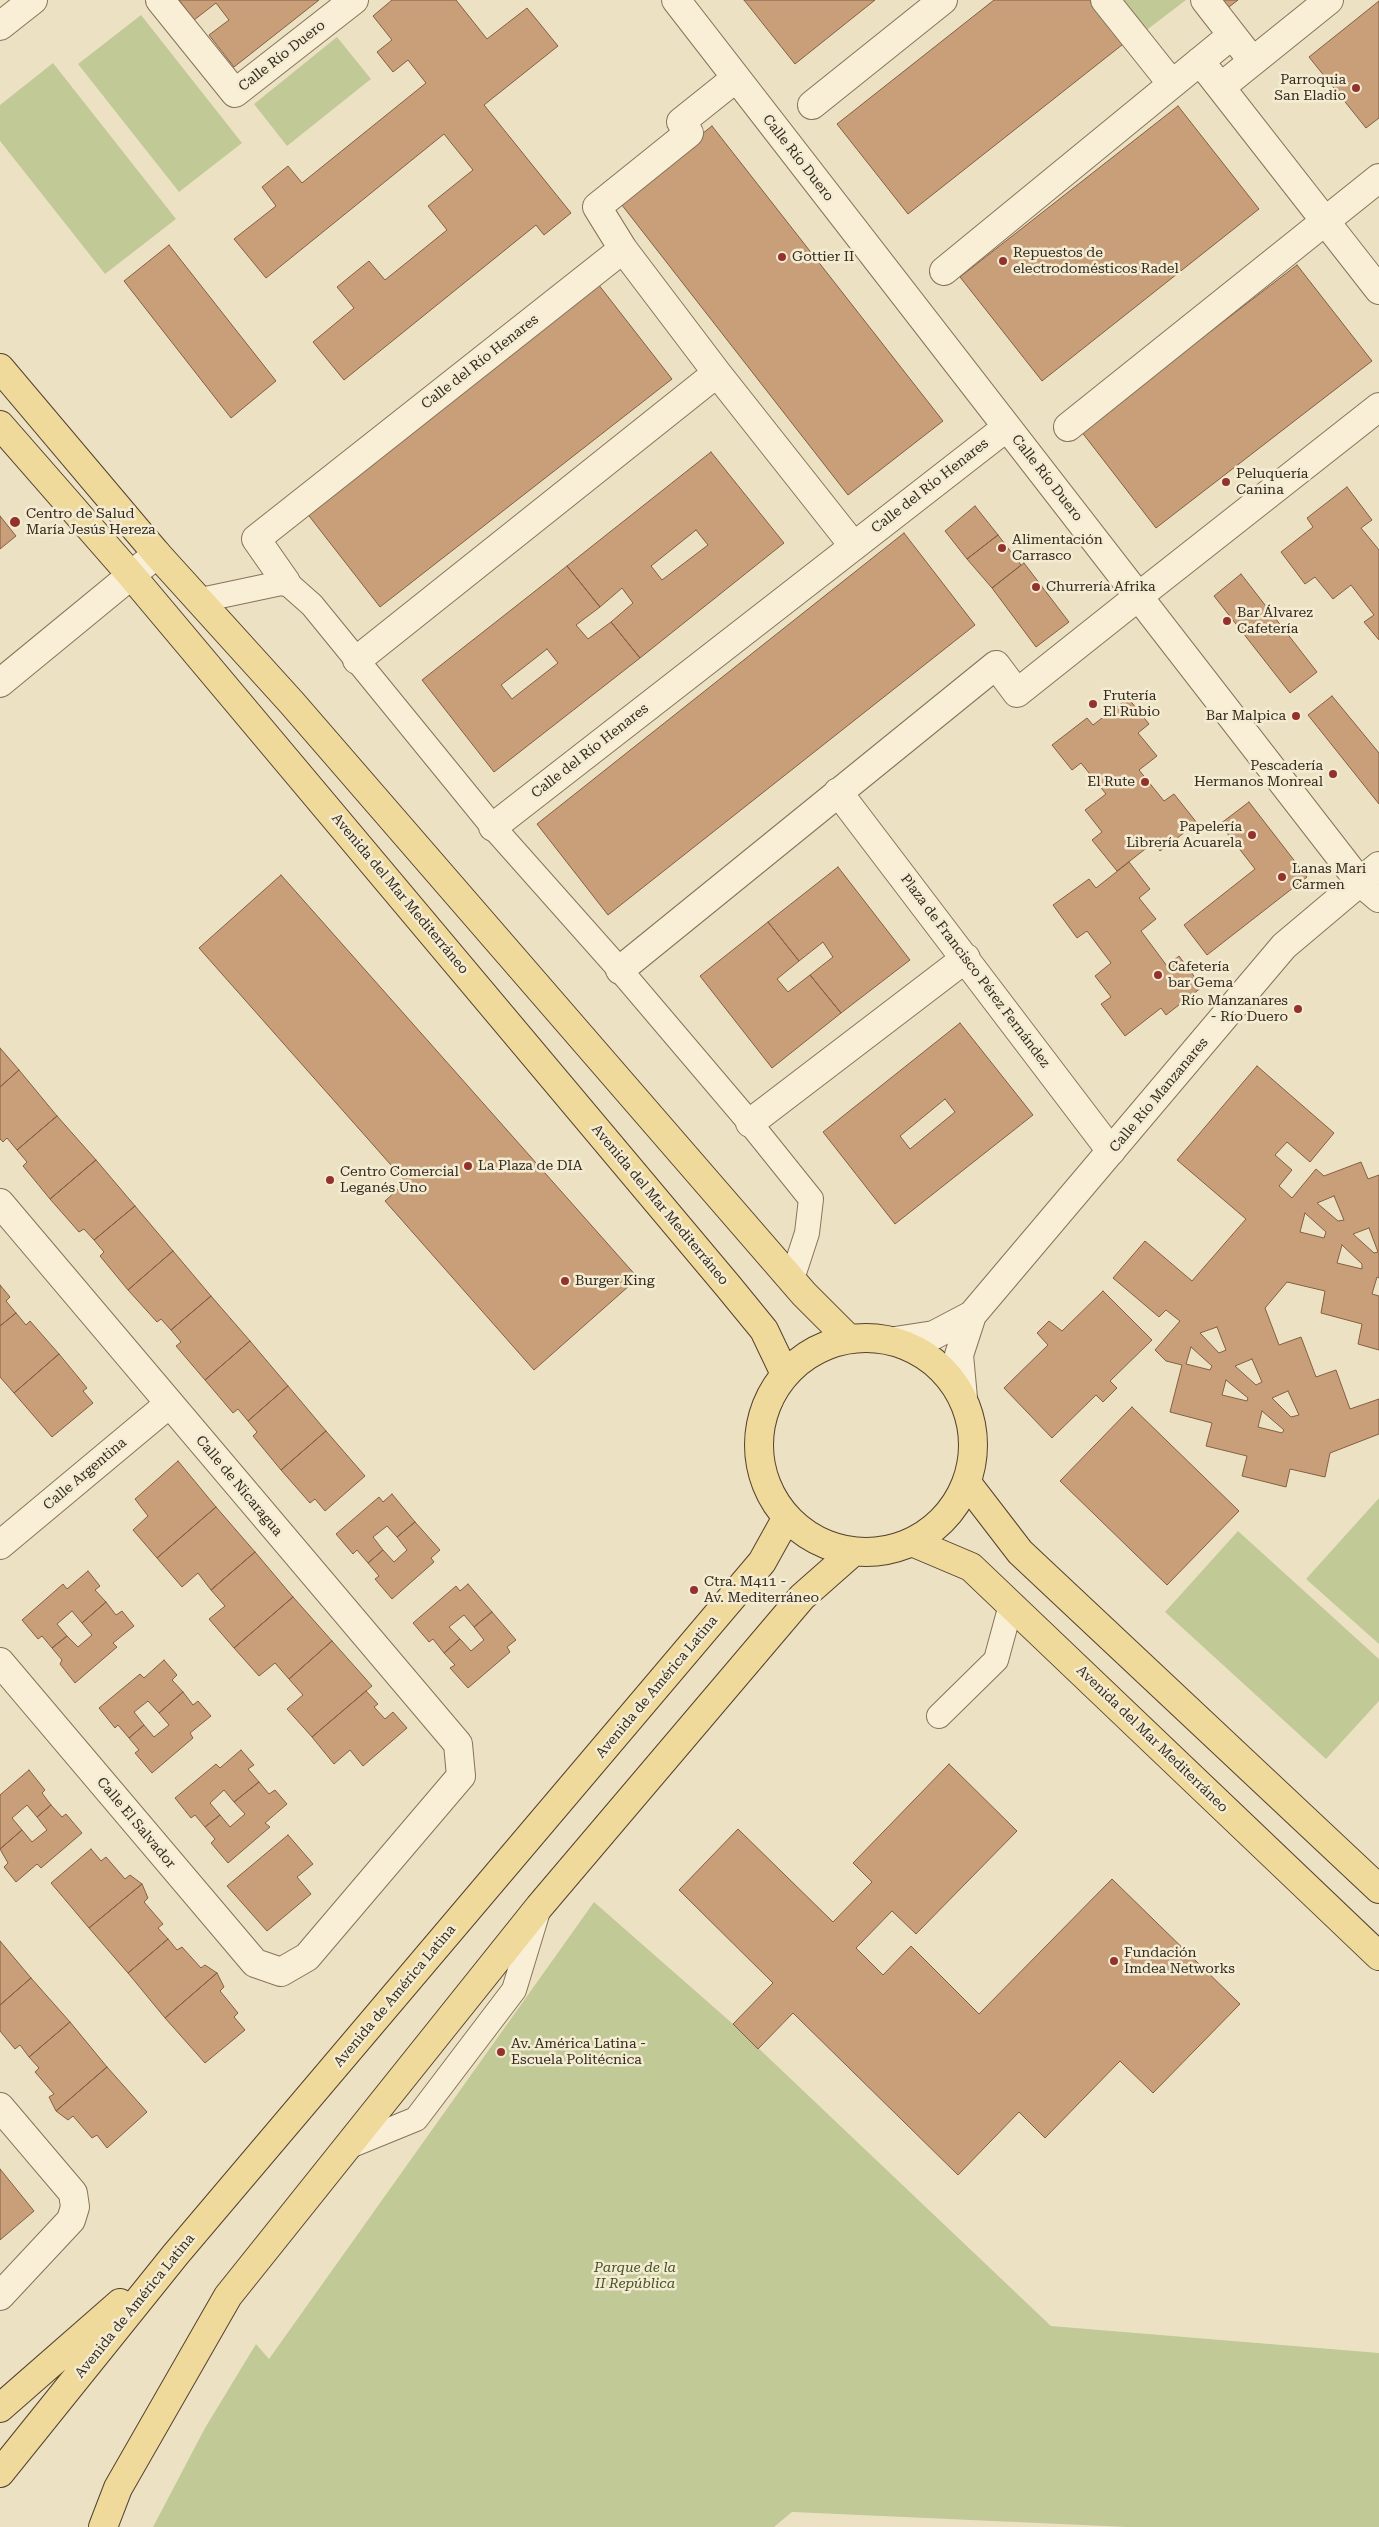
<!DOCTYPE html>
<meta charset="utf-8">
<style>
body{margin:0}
canvas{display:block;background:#ece2c3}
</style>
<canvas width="1379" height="2527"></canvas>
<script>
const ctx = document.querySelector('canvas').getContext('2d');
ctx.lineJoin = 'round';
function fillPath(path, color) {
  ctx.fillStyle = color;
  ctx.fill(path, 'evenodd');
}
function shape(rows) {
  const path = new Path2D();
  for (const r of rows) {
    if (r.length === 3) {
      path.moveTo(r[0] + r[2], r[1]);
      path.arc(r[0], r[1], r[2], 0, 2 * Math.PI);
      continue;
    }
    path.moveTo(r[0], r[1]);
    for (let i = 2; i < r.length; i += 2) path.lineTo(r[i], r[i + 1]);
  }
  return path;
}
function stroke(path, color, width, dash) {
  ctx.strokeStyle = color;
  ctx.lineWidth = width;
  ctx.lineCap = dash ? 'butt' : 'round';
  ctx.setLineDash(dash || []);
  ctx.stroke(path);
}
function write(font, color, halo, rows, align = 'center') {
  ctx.font = font + ' "Roboto Serif",serif';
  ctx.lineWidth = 5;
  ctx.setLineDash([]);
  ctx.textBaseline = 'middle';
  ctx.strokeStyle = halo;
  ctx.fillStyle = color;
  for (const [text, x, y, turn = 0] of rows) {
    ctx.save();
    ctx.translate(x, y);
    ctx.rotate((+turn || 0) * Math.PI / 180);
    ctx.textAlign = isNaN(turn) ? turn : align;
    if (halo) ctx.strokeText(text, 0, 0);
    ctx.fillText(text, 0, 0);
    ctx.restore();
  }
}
fillPath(shape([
 [1119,0,1186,0,1144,32],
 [141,15,242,143,179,192,78,64],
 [337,37,371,79,287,146,254,104],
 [53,63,176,219,105,274,0,141,0,105],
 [1379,1498,1379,1644,1306,1579],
 [1238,1531,1379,1659,1379,1701,1326,1759,1165,1612],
 [594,1902,733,2024,1051,2326,1379,2353,1379,2527,1127,2527,792,2512,774,2527,153,2527,205,2428,256,2344,269,2359]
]), '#c1ca97');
const building = shape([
 [179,0,319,0,234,67,209,35,229,20,216,3,194,20,179,0],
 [392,0,456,0,487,39,527,8,558,46,484,105,571,213,544,235,536,225,344,380,313,342,354,308,337,287,369,261,385,280,447,230,428,206,473,170,444,134,266,278,234,239,276,206,262,187,288,166,302,183,426,83,408,60,393,72,377,52,392,40,373,16,392,0],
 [744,0,875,0,795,64,744,0],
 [994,0,1095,0,1127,41,908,214,837,124,994,0],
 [1217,0,1238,0,1225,10,1217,0],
 [1379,1,1379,118,1366,128,1309,57,1379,1],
 [1178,106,1259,209,1042,381,960,277,1178,106],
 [712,126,943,421,848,495,618,200,712,126],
 [169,245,276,381,231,418,124,281,169,245],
 [1297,265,1372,361,1156,528,1081,431,1297,265],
 [598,284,672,379,380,607,306,512,598,284],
 [711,452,784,543,640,658,611,622,633,603,622,588,600,607,567,566,711,452],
 [696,530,708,545,662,580,651,566,696,530],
 [1347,487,1372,520,1361,528,1379,550,1379,640,1364,622,1374,615,1351,585,1333,599,1315,577,1305,584,1281,552,1313,527,1307,518,1347,487],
 [975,506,998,535,967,559,945,531,975,506],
 [0,516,16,536,0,549,0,516],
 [904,533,975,625,608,915,537,824,904,533],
 [998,535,1021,565,992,588,967,559,998,535],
 [1024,563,1069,622,1036,647,992,588,1024,563],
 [567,566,600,607,576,625,588,639,611,622,640,658,494,772,422,680,567,566],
 [547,649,558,663,512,699,501,685,547,649],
 [1241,574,1317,672,1290,693,1214,596,1241,574],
 [1332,696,1379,753,1379,804,1308,715,1332,696],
 [1128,698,1149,724,1138,733,1157,756,1139,770,1164,801,1174,794,1197,823,1160,851,1153,843,1117,871,1092,840,1102,832,1085,810,1106,794,1081,763,1072,770,1052,745,1087,718,1093,725,1128,698],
 [1249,802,1307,877,1207,955,1184,925,1255,869,1220,824,1249,802],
 [1129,862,1150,889,1139,898,1156,919,1141,931,1167,966,1179,956,1202,987,1166,1015,1161,1008,1125,1036,1101,1004,1111,997,1095,976,1111,963,1087,931,1077,938,1053,905,1089,879,1096,888,1129,862],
 [838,867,910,960,841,1013,810,975,833,957,823,942,799,961,768,922,838,867],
 [281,875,638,1278,534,1370,385,1201,406,1182,199,948,281,875],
 [768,922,799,961,777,979,788,992,810,975,841,1013,772,1068,700,976,768,922],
 [960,1023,1033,1115,895,1224,823,1132,960,1023],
 [945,1099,955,1112,910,1149,900,1136,945,1099],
 [0,1048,19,1070,0,1087,0,1048],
 [1257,1066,1334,1133,1310,1162,1287,1142,1275,1155,1292,1170,1279,1186,1292,1198,1316,1169,1324,1176,1361,1162,1368,1179,1379,1175,1379,1278,1377,1277,1372,1294,1379,1296,1379,1350,1358,1344,1362,1324,1321,1313,1325,1291,1287,1282,1265,1308,1279,1345,1301,1337,1316,1377,1336,1370,1350,1409,1379,1399,1379,1434,1330,1453,1325,1477,1290,1469,1286,1487,1242,1476,1247,1456,1206,1446,1212,1423,1170,1412,1182,1365,1166,1361,1155,1350,1180,1321,1166,1310,1159,1317,1113,1278,1145,1241,1192,1281,1246,1219,1177,1160,1257,1066],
 [1334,1196,1344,1220,1338,1221,1317,1203,1334,1196],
 [1305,1213,1326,1232,1324,1238,1300,1232,1305,1213],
 [1369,1228,1378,1252,1374,1253,1353,1234,1369,1228],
 [1342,1245,1362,1264,1362,1269,1337,1263,1342,1245],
 [1217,1327,1226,1350,1219,1353,1200,1333,1217,1327],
 [1191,1347,1212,1366,1210,1370,1186,1364,1191,1347],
 [1252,1359,1262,1382,1256,1385,1235,1366,1252,1359],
 [1226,1380,1248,1398,1247,1401,1222,1395,1226,1380],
 [1288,1391,1299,1415,1291,1417,1272,1398,1288,1391],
 [1262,1411,1284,1430,1282,1433,1258,1427,1262,1411],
 [19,1070,57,1116,17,1150,7,1138,3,1142,0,1139,0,1087,19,1070],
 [57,1116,96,1160,50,1199,23,1166,27,1162,17,1150,57,1116],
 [96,1160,135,1206,94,1240,84,1229,79,1232,50,1199,96,1160],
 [135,1206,173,1251,128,1290,100,1256,104,1252,94,1240,135,1206],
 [173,1251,211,1296,171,1330,161,1319,157,1322,128,1290,173,1251],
 [0,1285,10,1297,6,1301,16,1313,0,1326,0,1285],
 [1103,1291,1152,1340,1110,1381,1117,1388,1103,1402,1096,1395,1052,1438,1004,1388,1048,1345,1037,1333,1049,1321,1062,1331,1103,1291],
 [211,1296,250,1341,205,1380,176,1346,181,1342,171,1330,211,1296],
 [16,1313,26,1325,30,1321,59,1354,14,1393,0,1377,0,1326,16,1313],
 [250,1341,288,1386,248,1421,238,1409,233,1413,205,1380,250,1341],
 [59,1354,87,1388,83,1391,93,1403,52,1437,14,1393,59,1354],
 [288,1386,326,1431,281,1470,253,1436,257,1432,248,1421,288,1386],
 [1132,1407,1239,1511,1167,1585,1060,1481,1132,1407],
 [326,1431,365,1476,325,1511,315,1499,310,1503,281,1470,326,1431],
 [178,1461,216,1507,157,1558,133,1530,148,1516,135,1499,178,1461],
 [392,1494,415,1522,397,1537,387,1526,373,1537,383,1550,368,1563,357,1550,353,1554,336,1534,379,1497,383,1502,392,1494],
 [216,1507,255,1552,211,1590,198,1573,182,1587,157,1558,216,1507],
 [415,1522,440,1550,431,1558,434,1562,392,1599,375,1579,379,1576,368,1563,383,1550,394,1562,407,1550,397,1537,415,1522],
 [255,1552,293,1597,234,1648,209,1619,225,1606,211,1590,255,1552],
 [88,1571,100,1586,95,1590,106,1602,82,1623,72,1611,57,1624,67,1636,52,1648,42,1636,38,1639,22,1620,63,1584,67,1589,88,1571],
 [468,1584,492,1612,474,1627,464,1615,449,1627,460,1639,444,1653,433,1639,429,1642,413,1623,456,1586,460,1591,468,1584],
 [293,1597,332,1641,289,1679,275,1663,259,1676,234,1648,293,1597],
 [106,1602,116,1615,122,1611,134,1626,113,1643,117,1647,75,1683,60,1664,62,1660,52,1648,67,1636,78,1647,92,1635,82,1623,106,1602],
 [492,1612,516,1640,507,1647,510,1652,468,1688,450,1668,455,1665,444,1653,460,1639,471,1651,484,1640,474,1627,492,1612],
 [332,1641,372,1686,312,1737,287,1709,303,1695,289,1679,332,1641],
 [164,1660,177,1675,172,1680,183,1692,159,1713,148,1701,134,1712,144,1725,129,1738,118,1725,115,1728,99,1708,140,1674,144,1678,164,1660],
 [366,1691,378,1704,374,1707,385,1719,393,1712,407,1728,363,1766,350,1750,334,1764,312,1737,366,1691],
 [183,1692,193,1705,198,1701,211,1716,190,1733,193,1738,152,1773,135,1753,139,1750,129,1738,144,1725,154,1737,169,1725,159,1713,183,1692],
 [241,1750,254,1765,248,1769,259,1782,234,1802,224,1790,210,1803,220,1815,205,1827,195,1815,191,1818,175,1798,216,1764,220,1768,241,1750],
 [949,1764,1017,1831,916,1934,892,1911,856,1948,883,1975,911,1946,979,2014,1112,1879,1240,2004,1153,2093,1120,2061,1045,2138,1019,2112,958,2175,793,2013,758,2049,733,2024,773,1983,679,1890,738,1829,833,1922,872,1882,853,1863,949,1764],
 [29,1770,45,1790,42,1793,51,1805,37,1817,27,1805,12,1818,22,1830,0,1849,0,1795,29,1770],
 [259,1782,269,1794,275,1790,287,1804,265,1823,270,1827,228,1863,211,1843,215,1839,205,1827,220,1815,230,1827,245,1814,234,1802,259,1782],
 [51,1805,62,1817,66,1814,82,1833,41,1868,37,1864,16,1882,4,1867,8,1863,0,1849,22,1830,32,1842,47,1830,37,1817,51,1805],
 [288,1835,313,1864,297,1877,311,1894,267,1931,227,1886,288,1835],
 [91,1849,101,1861,106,1857,125,1879,130,1875,142,1884,89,1928,51,1883,91,1849],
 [142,1884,148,1898,144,1902,163,1924,158,1928,168,1939,128,1973,89,1928,142,1884],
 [168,1939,177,1950,182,1947,201,1968,205,1965,217,1973,165,2018,128,1973,168,1939],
 [0,1941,31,1978,0,2005,0,1941],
 [217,1973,224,1987,220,1991,238,2013,234,2017,245,2030,205,2063,165,2018,217,1973],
 [31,1978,70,2022,29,2057,20,2045,15,2049,0,2031,0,2005,31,1978],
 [70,2022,107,2067,56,2111,49,2097,54,2094,35,2072,39,2068,29,2057,70,2022],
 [107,2067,147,2112,107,2148,97,2135,92,2138,73,2116,68,2120,56,2111,107,2067],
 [0,2169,34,2211,0,2240,0,2169]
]);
fillPath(building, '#c99f7a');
stroke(building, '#845f41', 1);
const service = shape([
 [201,600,286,582,312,605,493,827,620,970,750,1123,811,1199,807,1233,792,1279],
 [939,1716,996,1660,1011,1605],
 [345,2148,416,2119,514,1990,538,1911]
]);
const pedestrian = shape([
 [160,0,235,93,354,0],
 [1105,0,1172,84],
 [1205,0,1244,50],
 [1200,61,1379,290],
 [736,78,681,122,689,133,597,207,623,249,717,373,853,545],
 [1221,87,1329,0],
 [812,105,943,0],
 [944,271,1232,35],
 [1068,427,1379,178],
 [286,582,256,539,623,249],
 [357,660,717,373],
 [838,792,1111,1151],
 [620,970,996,665,1017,693,1139,596],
 [750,1123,966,958]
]);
const minor = shape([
 [676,0,1359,881,1379,898],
 [0,26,33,0],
 [1139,596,1379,407],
 [0,683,157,554],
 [493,827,1007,427],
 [0,1203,458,1744,461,1776,307,1957,281,1972,255,1963,0,1662],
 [895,1341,934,1335,972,1315,1284,946,1379,866],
 [963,1398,959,1355,972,1315],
 [0,1545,169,1404],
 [0,2107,73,2193,75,2207,71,2220,0,2296]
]);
const primary = shape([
 [0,368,157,554,292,703,804,1294,848,1338],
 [0,425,131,575,728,1286,764,1330,785,1374],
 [866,1445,107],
 [967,1483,1020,1552,1379,1889],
 [912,1542,971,1567,1379,1956],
 [0,2408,120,2303],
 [0,2473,176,2254,762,1562,787,1517],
 [103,2527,118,2488,228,2296,539,1907,802,1597,853,1552]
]);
stroke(service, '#86745a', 26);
stroke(pedestrian, '#86745a', 30);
stroke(minor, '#86745a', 30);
stroke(primary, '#54422e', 30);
stroke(service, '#f8efd6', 24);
stroke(pedestrian, '#f8efd6', 28);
stroke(minor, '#f8efd6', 28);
stroke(primary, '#efd99b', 28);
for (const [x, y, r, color] of [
 [1356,88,5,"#93312c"],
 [782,257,5,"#93312c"],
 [1003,261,5,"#93312c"],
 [1226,482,5,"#93312c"],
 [15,522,6,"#93312c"],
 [1002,548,5,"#93312c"],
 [1036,587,5,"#93312c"],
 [1227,621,5,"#93312c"],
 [1093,704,5,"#93312c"],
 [1296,716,5,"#93312c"],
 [1333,774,5,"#93312c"],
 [1145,782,5,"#93312c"],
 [1252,835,5,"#93312c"],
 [1282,877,5,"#93312c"],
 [1158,975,5,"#93312c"],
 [1298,1009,5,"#93312c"],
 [468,1166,5,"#93312c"],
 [330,1180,5,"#93312c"],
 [565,1281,5,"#93312c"],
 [694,1590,5,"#93312c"],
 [1114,1961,5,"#93312c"],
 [501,2052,5,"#93312c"]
]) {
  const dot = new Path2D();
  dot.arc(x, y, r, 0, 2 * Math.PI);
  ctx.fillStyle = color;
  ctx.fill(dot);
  stroke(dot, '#f4ecd2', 2);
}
write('14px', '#362b1e', '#f4ecd2', [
 ["Calle Río Duero",282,56,-38],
 ["Calle Río Duero",798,158,52],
 ["Calle del Río Henares",480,362,-38],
 ["Calle Río Duero",1047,478,52],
 ["Calle del Río Henares",930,486,-38],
 ["Calle del Río Henares",590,751,-38],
 ["Avenida del Mar Mediterráneo",400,894,50],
 ["Plaza de Francisco Pérez Fernández",975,971,53],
 ["Calle Río Manzanares",1159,1095,-50],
 ["Avenida del Mar Mediterráneo",660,1205,50],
 ["Calle Argentina",85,1474,-40],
 ["Calle de Nicaragua",239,1486,50],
 ["Avenida de América Latina",657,1687,-50],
 ["Avenida del Mar Mediterráneo",1152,1739,44],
 ["Calle El Salvador",136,1823,50],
 ["Avenida de América Latina",395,1996,-50],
 ["Avenida de América Latina",135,2306,-51]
]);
write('14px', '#362b1e', '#f4ecd2', [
 ["Parroquia",1346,80,"right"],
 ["San Eladio",1346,96,"right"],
 ["Repuestos de",1013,253],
 ["electrodomésticos Radel",1013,269],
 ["Gottier II",792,257],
 ["Peluquería",1236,474],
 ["Canina",1236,490],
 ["Centro de Salud",26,514],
 ["María Jesús Hereza",26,530],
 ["Alimentación",1012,540],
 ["Carrasco",1012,556],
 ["Churrería Afrika",1046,587],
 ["Bar Álvarez",1237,613],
 ["Cafetería",1237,629],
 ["Frutería",1103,696],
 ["El Rubio",1103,712],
 ["Bar Malpica",1286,716,"right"],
 ["Pescadería",1323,766,"right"],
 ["Hermanos Monreal",1323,782,"right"],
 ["El Rute",1135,782,"right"],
 ["Papelería",1242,827,"right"],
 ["Librería Acuarela",1242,843,"right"],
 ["Lanas Mari",1292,869],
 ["Carmen",1292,885],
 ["Cafetería",1168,967],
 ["bar Gema",1168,983],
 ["Río Manzanares",1288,1001,"right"],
 ["- Río Duero",1288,1017,"right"],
 ["La Plaza de DIA",478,1166],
 ["Centro Comercial",340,1172],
 ["Leganés Uno",340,1188],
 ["Burger King",575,1281],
 ["Ctra. M411 -",704,1582],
 ["Av. Mediterráneo",704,1598],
 ["Fundación",1124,1953],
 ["Imdea Networks",1124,1969],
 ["Av. América Latina -",511,2044],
 ["Escuela Politécnica",511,2060]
], 'left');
write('italic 14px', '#445225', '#f4ecd2', [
 ["Parque de la",635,2268],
 ["II República",635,2284]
]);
</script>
